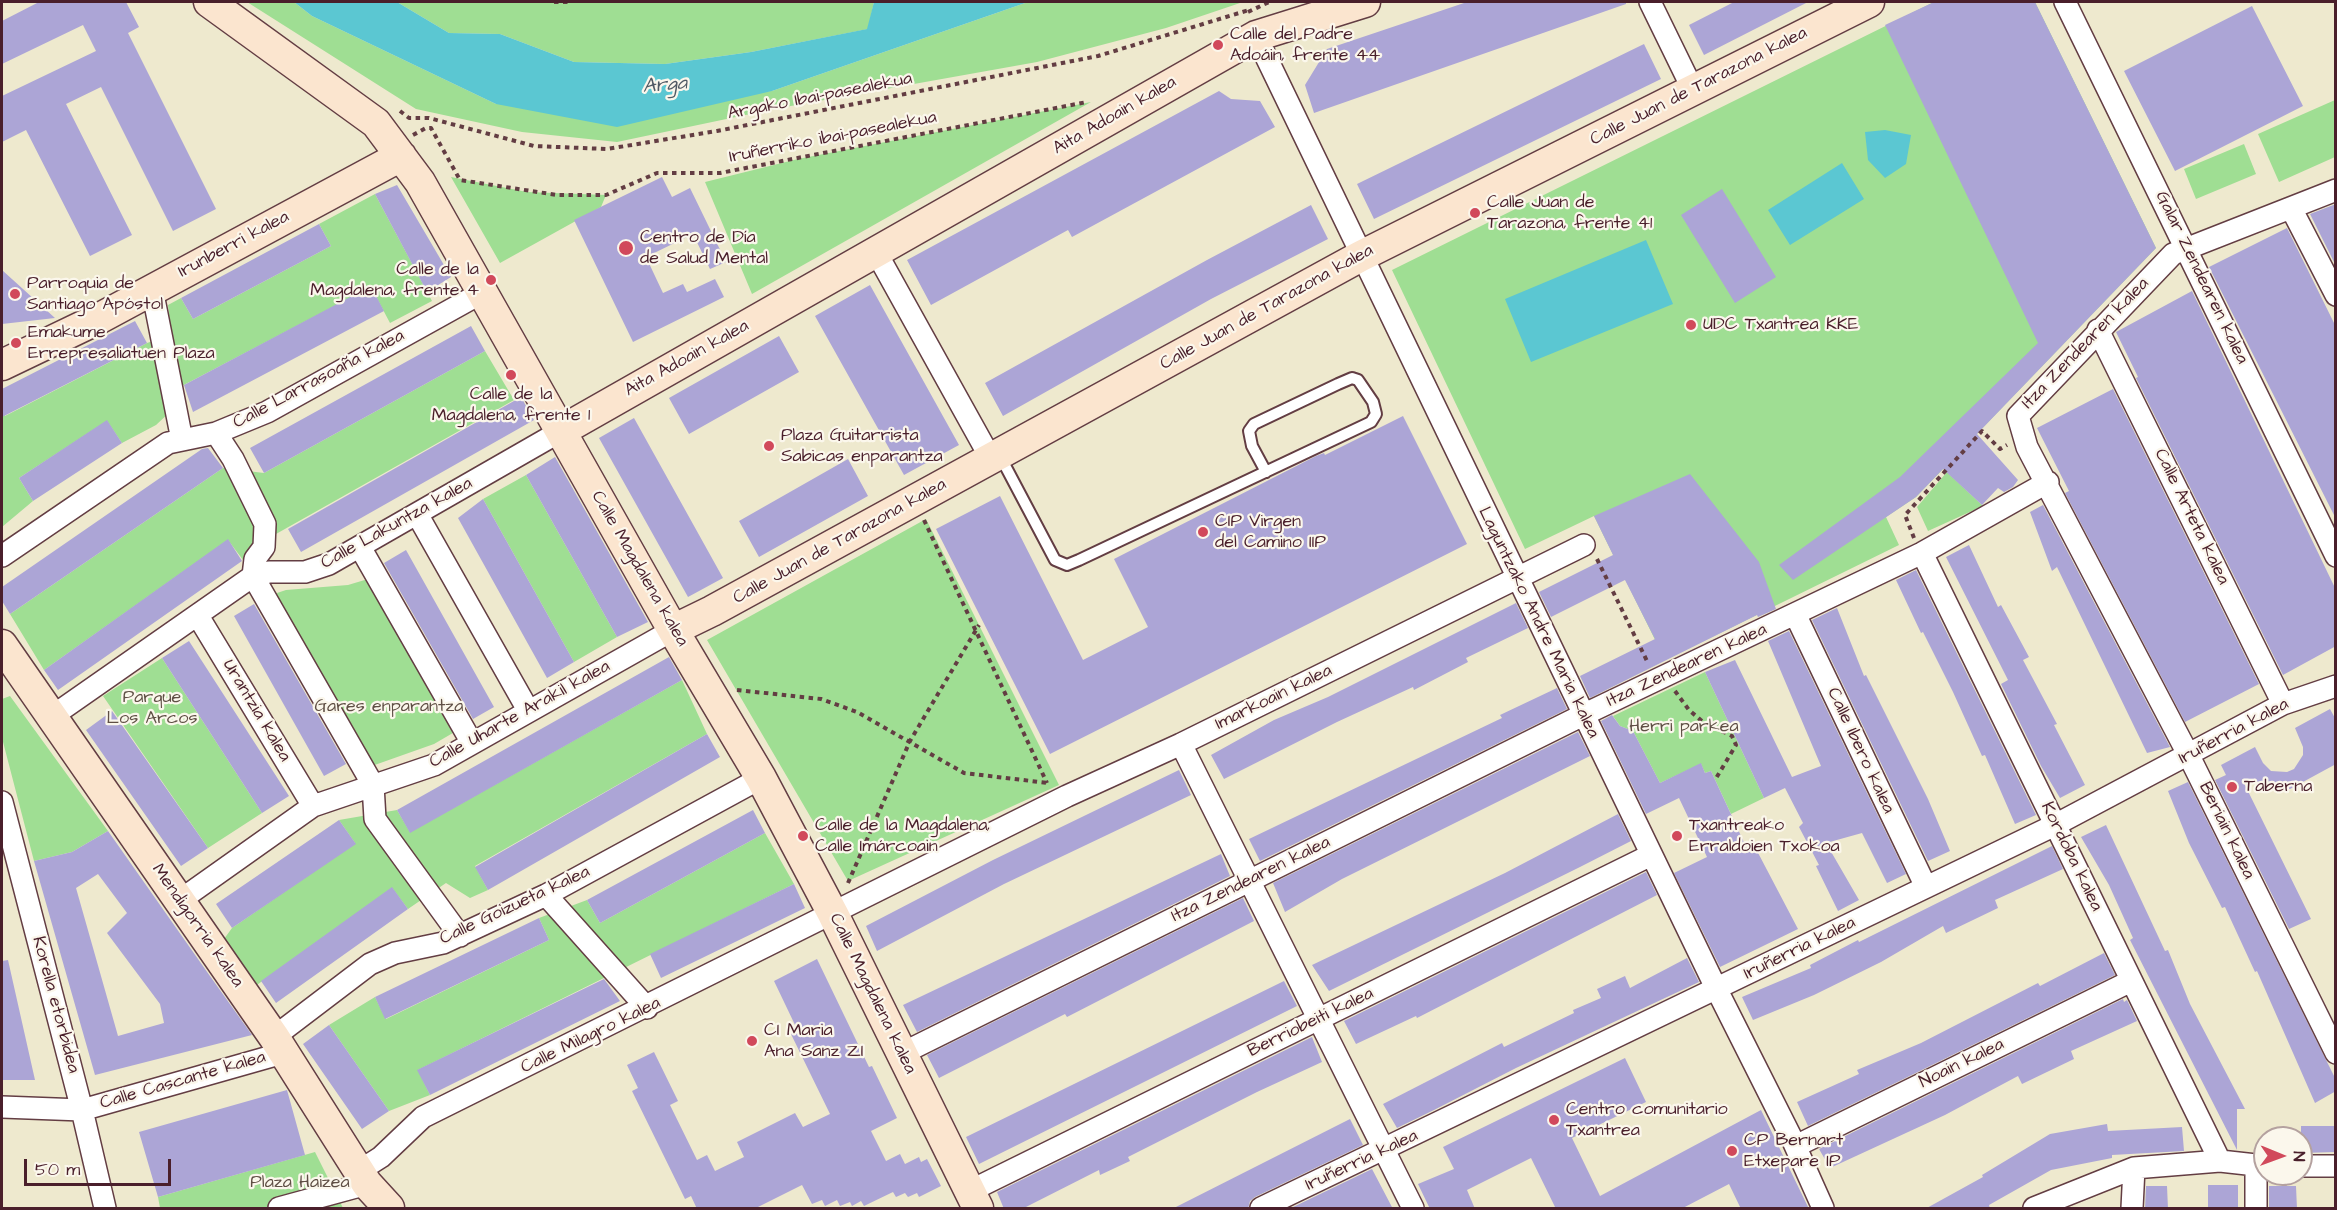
<!DOCTYPE html>
<meta charset="utf-8">
<style>
body{margin:0}
#map{position:relative;width:2337px;height:1210px;overflow:hidden;background:#eee9ce;font-family:"Architects Daughter",sans-serif}
canvas{display:block}
.frame{position:absolute;inset:0;border:3px solid #4a1f2b;pointer-events:none}
.north{position:absolute;left:2253px;top:1126px;width:60px;height:60px;box-sizing:border-box;background:#fbf7ec;border:2px solid #b4a19f;border-radius:50%;rotate:91deg;font-size:16px;font-weight:700;line-height:24px;text-align:center;color:#4a1f2b}
.north::after{content:'';display:block;margin:auto;width:21px;height:27px;background:#d1495b;clip-path:polygon(50% 0,100% 100%,50% 72%,0 100%)}
.scale{position:absolute;left:24px;top:1159px;width:147px;height:27px;box-sizing:border-box;border:3px solid #4a1f2b;border-top:0;padding-left:8px;font-size:18px;line-height:21px;white-space:nowrap;color:#4a1f2b;-webkit-text-stroke:4px #fbf7ec;paint-order:stroke}
</style>
<div id="map">
<canvas width="2337" height="1210"></canvas>
<div class="frame"></div>
<div class="north">N</div>
<div class="scale">50 m</div>
</div>
<script>
const ctx = document.querySelector('canvas').getContext('2d');
ctx.lineJoin = 'round';
function fillPath(path, color) {
  ctx.fillStyle = color;
  ctx.fill(path, 'evenodd');
}
function shape(rows) {
  const path = new Path2D();
  for (const r of rows) {
    path.moveTo(r[0], r[1]);
    for (let i = 2; i < r.length; i += 2) path.lineTo(r[i], r[i + 1]);
  }
  return path;
}
function stroke(path, color, width, dash) {
  ctx.strokeStyle = color;
  ctx.lineWidth = width;
  ctx.lineCap = dash ? 'butt' : 'round';
  ctx.setLineDash(dash || []);
  ctx.stroke(path);
}
function write(font, color, halo, rows, align = 'center') {
  ctx.font = font + ' "Architects Daughter",sans-serif';
  ctx.lineWidth = 4.5;
  ctx.setLineDash([]);
  ctx.textBaseline = 'middle';
  ctx.strokeStyle = halo;
  ctx.fillStyle = color;
  for (const [text, x, y, turn = 0] of rows) {
    ctx.save();
    ctx.translate(x, y);
    ctx.rotate((+turn || 0) * Math.PI / 180);
    ctx.textAlign = isNaN(turn) ? turn : align;
    if (halo) ctx.strokeText(text, 0, 0);
    ctx.fillText(text, 0, 0);
    ctx.restore();
  }
}
fillPath(shape([
 [247,2,294,2,312,16,496,104,772,91,1028,2,1243,2,1166,28,1037,62,774,109,617,142,522,132,416,109],
 [397,2,874,2,868,29,751,52,665,64,574,62,500,34,449,33],
 [1934,2,2035,2,2156,248,1916,497,1886,517,1899,545,1665,660,1594,516,1525,549,1392,270],
 [2335,100,2335,157,2279,182,2258,134],
 [1091,102,752,294,705,182,798,159],
 [2244,144,2256,174,2196,199,2184,169],
 [451,177,527,192,606,195,601,207,500,263],
 [375,194,432,301,390,323,371,287,180,387,170,412,156,425,122,443,107,421,19,478,33,501,2,527,2,409,5,416,147,343,171,335,168,305,181,298,193,319,331,246,319,224],
 [485,351,514,400,276,534,243,560,228,540,44,670,10,614,223,468,264,473],
 [1947,472,1983,506,1928,531,1917,507],
 [526,475,617,637,574,662,483,499],
 [926,519,1059,785,848,881,707,640],
 [368,579,458,730,434,744,369,767,271,595,286,590,348,585],
 [162,658,262,813,208,848,103,696],
 [1705,672,1764,798,1731,814,1711,771,1705,773,1701,764,1660,783,1633,731,1620,726,1613,716],
 [682,680,707,734,475,866,488,890,470,898,446,883,408,909,392,888,254,987,224,939,232,928,355,843,339,820,397,810,410,832],
 [10,696,108,831,72,852,34,861,2,738,2,699],
 [765,833,794,884,418,1070,430,1095,389,1111,329,1025,375,997,386,1019,549,940,539,918,587,900,600,923],
 [315,1152,343,1208,160,1208,158,1197]
]), '#9fde93');
fillPath(shape([
 [294,2,397,2,449,33,500,34,574,62,665,64,751,52,867,29,874,2,1028,2,772,91,617,127,496,104,312,16],
 [1885,130,1911,135,1906,164,1885,178,1868,160,1865,132],
 [1842,163,1864,199,1790,245,1768,210],
 [1646,240,1673,304,1531,362,1505,299]
]), '#5bc7d2');
fillPath(shape([
 [39,2,126,2,139,27,128,33,216,209,173,231,101,87,66,104,132,235,90,256,26,130,2,142,2,96,96,51,83,25,2,64,2,21],
 [1467,2,1626,2,1626,4,1314,113,1305,85,1327,49],
 [1734,2,1808,2,1704,55,1689,25],
 [1934,2,2035,2,2156,248,1977,434,2018,480,2013,487,2004,492,1998,488,1982,505,1943,469,1916,497,1793,580,1779,565,1900,477,2038,343,1885,25],
 [2252,6,2303,106,2175,171,2124,71],
 [1644,44,1661,79,1374,219,1357,184],
 [1219,91,1231,99,1260,101,1275,127,1072,237,1068,230,931,305,907,260],
 [662,177,672,197,690,188,726,262,710,269,693,234,646,257,663,293,683,284,687,292,715,279,724,297,633,342,574,220],
 [397,185,451,277,427,292,375,194],
 [1722,189,1776,277,1735,303,1681,215],
 [2336,204,2336,266,2310,214],
 [1311,205,1328,239,1211,299,1003,416,985,383,1207,260],
 [319,224,331,246,193,319,181,298],
 [2287,228,2336,327,2336,519,2209,267],
 [2,270,55,318,2,324],
 [870,285,959,445,904,475,815,316],
 [371,286,384,311,193,412,184,385],
 [2192,291,2336,590,2336,646,2283,675,2136,378,2138,377,2116,332],
 [135,321,147,343,2,417,2,389],
 [471,326,485,351,264,473,250,448],
 [779,336,799,372,689,434,669,398],
 [2113,389,2259,684,2185,722,2065,493,2069,491,2037,428],
 [521,397,534,420,301,552,288,529],
 [1403,416,1467,544,1050,754,936,529,1000,496,1083,660,1148,627,1114,559,1316,456,1324,453,1325,455],
 [634,418,723,578,688,597,599,438],
 [107,420,122,443,33,501,19,478],
 [208,448,223,468,10,614,2,601,2,587,202,449],
 [555,457,648,622,617,637,526,475],
 [848,459,868,496,759,557,739,521],
 [1690,474,1759,562,1776,609,1758,617,1757,615,1590,698,1580,676,1655,639,1625,580,1551,617,1539,592,1613,555,1594,516],
 [483,499,574,662,547,678,458,518],
 [2043,505,2170,747,2147,753,2057,567,2052,571,2030,512],
 [228,539,242,561,58,690,44,670],
 [1969,545,1998,607,2001,605,2029,657,2023,660,2057,724,2054,725,2085,785,2060,798,2041,766,2001,684,2008,680,1946,557],
 [406,550,494,707,473,719,384,563],
 [1916,570,2036,815,2015,824,1985,755,1982,756,1953,692,1923,632,1921,633,1896,580],
 [1516,603,1528,628,1466,658,1468,662,1414,690,1413,687,1337,722,1224,779,1211,755,1274,720,1328,697],
 [254,604,346,764,324,776,234,616],
 [1837,608,1864,676,1866,675,1928,799,1950,851,1928,861,1812,620],
 [1789,631,1906,874,1887,883,1862,833,1826,843,1859,900,1838,911,1816,866,1819,865,1799,827,1803,823,1785,788,1764,798,1705,672,1735,660,1792,777,1821,766,1768,641],
 [189,641,289,796,262,813,162,658],
 [669,657,682,680,410,833,397,810],
 [1557,688,1567,709,1260,861,1249,839,1502,718,1500,715],
 [2330,709,2336,720,2336,764,2290,789,2242,779,2311,919,2289,929,2215,780,2226,775,2221,765,2255,747,2263,763,2271,771,2287,772,2294,769,2303,755,2303,747,2295,728],
 [112,711,208,848,181,866,86,730],
 [1612,715,1620,726,1633,731,1660,783,1701,763,1705,773,1711,771,1748,851,1756,849,1798,929,1720,967,1674,873,1707,857,1679,798,1646,814,1601,721],
 [1578,732,1590,756,1342,879,1285,912,1273,883],
 [707,734,720,757,488,890,475,867],
 [1179,770,1191,795,1004,884,877,951,866,926,993,860],
 [2188,782,2336,1080,2336,1091,2315,1103,2257,971,2255,972,2225,907,2222,908,2189,843,2168,791],
 [753,810,765,833,600,923,587,900],
 [1618,814,1631,841,1580,867,1329,991,1312,965,1505,873],
 [339,820,356,844,232,928,216,904],
 [2106,825,2165,951,2168,950,2190,1004,2245,1109,2237,1109,2237,1150,2130,940,2133,938,2109,885,2081,837],
 [108,831,205,969,252,1035,95,1075,34,861,72,852],
 [98,874,127,913,107,933,160,1004,164,1023,118,1036,76,888],
 [2052,846,2063,869,1995,900,1998,908,1946,933,1943,926,1881,962,1814,995,1753,1020,1742,997,1811,968,1810,965,1858,940,1859,942],
 [1221,854,1230,876,917,1032,903,1005],
 [1646,872,1657,895,1417,1018,1416,1016,1356,1044,1344,1021],
 [794,884,805,908,661,978,650,954],
 [392,887,408,909,276,1003,261,981],
 [1243,898,1254,921,1067,1017,1065,1014,939,1078,927,1055],
 [539,918,549,940,385,1019,375,997],
 [2104,953,2115,975,1808,1126,1797,1102,1859,1074,1857,1070,1921,1043,2038,983,2040,986],
 [1687,958,1699,982,1516,1068,1434,1110,1397,1128,1383,1104,1502,1043,1504,1047,1574,1013,1573,1010,1601,998,1597,989,1625,976,1630,988],
 [817,959,869,1067,872,1066,897,1118,871,1131,886,1161,900,1154,905,1164,919,1157,921,1162,927,1159,941,1186,919,1197,917,1193,908,1197,905,1193,896,1197,893,1192,864,1206,861,1201,852,1206,850,1202,840,1206,837,1200,825,1206,822,1200,812,1204,802,1185,754,1209,697,1209,691,1196,685,1199,632,1091,638,1088,627,1065,654,1052,678,1101,670,1105,697,1160,707,1155,715,1171,744,1157,737,1142,795,1113,803,1127,830,1114,789,1030,796,1027,774,981],
 [8,960,35,1080,2,1080,2,961],
 [604,979,620,1001,430,1095,417,1070],
 [1284,981,1297,1006,979,1164,966,1137],
 [2123,999,2124,1002,2127,1000,2137,1021,2071,1051,2074,1059,2022,1084,2018,1076,1945,1115,1830,1168,1819,1149],
 [329,1025,389,1111,362,1129,303,1044],
 [1312,1037,1322,1062,1257,1092,1128,1157,1130,1161,1100,1175,1099,1170,1022,1209,1004,1209,997,1192],
 [1625,1058,1646,1102,1572,1138,1600,1196,1761,1110,1809,1209,1741,1209,1729,1184,1681,1209,1556,1209,1531,1158,1467,1190,1475,1209,1430,1209,1418,1184,1454,1169,1443,1147],
 [287,1090,305,1155,158,1197,139,1132],
 [1350,1119,1363,1145,1255,1197,1250,1201,1248,1209,1172,1209],
 [2107,1124,2108,1131,2182,1127,2184,1151,2112,1155,2112,1158,2051,1170,1989,1205,1990,1209,1925,1209,1983,1177,1982,1175,2050,1134],
 [2301,1126,2336,1126,2336,1152,2301,1153],
 [1372,1169,1393,1209,1289,1209],
 [2208,1185,2238,1185,2238,1209,2208,1209],
 [2146,1186,2167,1186,2168,1209,2145,1209],
 [2269,1186,2296,1186,2297,1209,2269,1209]
]), '#aca5d6');
const lane = shape([
 [1000,456,1055,560,1067,565,1079,560,1371,422,1376,414,1373,402,1358,380,1352,378,1338,384,1254,424,1249,431,1252,446,1266,472]
]);
const street = shape([
 [1650,2,1693,90],
 [2065,2,2336,556],
 [1256,36,1717,990,1793,1141,1823,1208],
 [2336,190,2173,254,2018,416,2027,447,2189,756,2336,1053],
 [2291,208,2336,295],
 [876,252,991,459],
 [152,289,182,440],
 [2098,330,2283,704],
 [216,433,233,459,265,524,264,547,255,559,253,576,373,785,375,819,460,936],
 [417,514,528,710],
 [360,547,472,743],
 [1922,553,2220,1161],
 [2,556,168,443,216,433,267,412,483,292],
 [1795,614,1926,887],
 [198,616,313,806],
 [51,717,253,576,269,572,305,572,329,564,561,431],
 [1181,744,1413,1208],
 [2,802,82,1110,105,1208],
 [546,895,647,1008],
 [179,901,313,806,434,765,673,630],
 [274,1037,370,964,395,953,443,943,546,895,761,778],
 [901,1054,1583,715,1922,553,2048,482],
 [2,1107,82,1110,283,1053],
 [1793,1141,1802,1143,2131,981],
 [2301,1166,2336,1166],
 [359,1171,381,1157,423,1117,1067,796,1181,744,1584,545],
 [970,1191,1651,855],
 [279,1208,367,1184],
 [1261,1208,2055,825,2283,704,2336,686],
 [2034,1208,2134,1168,2220,1161,2265,1166],
 [2132,1208,2134,1168],
 [2256,1208,2256,1166]
]);
const secondary = shape([
 [209,2,376,123,420,182,673,630,761,778,833,914,978,1208],
 [2,365,100,318,401,156],
 [561,431,1256,36,1365,2],
 [673,630,712,611,1361,256,1869,2],
 [2,645,274,1037,367,1184,389,1208]
]);
stroke(lane, '#633d43', 14);
stroke(street, '#633d43', 24);
stroke(secondary, '#633d43', 33);
stroke(shape([
 [554,2,572,2],
 [1248,12,1269,2],
 [400,111,409,118,429,118,534,146,607,149,717,131,1098,56,1249,10],
 [413,135,426,128,431,128,460,180,557,195,606,195,657,173,720,173,1087,102],
 [924,520,1047,783],
 [1914,538,1905,515,1982,431,2000,449,2007,445],
 [1597,559,1648,663],
 [737,690,821,699,857,712,964,773,1048,783],
 [1675,691,1689,710,1703,722,1732,736,1736,745,1715,780],
 [848,883,910,741,979,625]
]), '#633d43', 4, [4.5, 4.5]);
stroke(lane, '#fff', 10);
stroke(street, '#fff', 21);
stroke(secondary, '#fbe5cf', 30);
for (const [x, y, r, color] of [
 [1218,45,6,"#d1495b"],
 [1475,213,6,"#d1495b"],
 [626,248,8,"#d1495b"],
 [491,280,6,"#d1495b"],
 [15,294,6,"#d1495b"],
 [1691,325,6,"#d1495b"],
 [16,343,6,"#d1495b"],
 [511,375,6,"#d1495b"],
 [769,446,6,"#d1495b"],
 [1203,532,6,"#d1495b"],
 [2232,787,6,"#d1495b"],
 [803,836,6,"#d1495b"],
 [1677,836,6,"#d1495b"],
 [752,1041,6,"#d1495b"],
 [1554,1120,6,"#d1495b"],
 [1732,1151,6,"#d1495b"]
]) {
  const dot = new Path2D();
  dot.arc(x, y, r, 0, 2 * Math.PI);
  ctx.fillStyle = color;
  ctx.fill(dot);
  stroke(dot, '#fbf7ec', 2);
}
write('18px', '#4a1f2b', '#fbf7ec', [
 ["Calle del Padre",1230,35],
 ["Adoáin, frente 44",1230,56],
 ["Calle Juan de",1487,203],
 ["Tarazona, frente 41",1487,224],
 ["Centro de Día",640,238],
 ["de Salud Mental",640,259],
 ["Calle de la",479,270,"right"],
 ["Magdalena, frente 4",479,291,"right"],
 ["Parroquia de",27,284],
 ["Santiago Apóstol",27,305],
 ["UDC Txantrea KKE",1703,325],
 ["Emakume",28,333],
 ["Errepresaliatuen Plaza",28,354],
 ["Calle de la",511,395,"center"],
 ["Magdalena, frente 1",511,416,"center"],
 ["Plaza Guitarrista",781,436],
 ["Sabicas enparantza",781,457],
 ["CIP Virgen",1215,522],
 ["del Camino IIP",1215,543],
 ["Taberna",2244,787],
 ["Calle de la Magdalena,",815,826],
 ["Calle Imárcoain",815,847],
 ["Txantreako",1689,826],
 ["Erraldoien Txokoa",1689,847],
 ["CI Maria",764,1031],
 ["Ana Sanz ZI",764,1052],
 ["Centro comunitario",1566,1110],
 ["Txantrea",1566,1131],
 ["CP Bernart",1744,1141],
 ["Etxepare IP",1744,1162]
], 'left');
write('18px', '#4a1f2b', '#fbf7ec', [
 ["Calle Juan de Tarazona kalea",1699,87,-27],
 ["Argako Ibai-pasealekua",820,97,-11],
 ["Aita Adoain kalea",1115,116,-30],
 ["Iruñerriko ibai-pasealekua",833,138,-11],
 ["Irunberri kalea",234,245,-28],
 ["Galar Zendearen kalea",2201,278,64],
 ["Calle Juan de Tarazona kalea",1267,308,-29],
 ["Itza Zendearen kalea",2086,344,-46],
 ["Aita Adoain kalea",687,359,-29],
 ["Calle Larrasoaña kalea",319,380,-28],
 ["Calle Arteta kalea",2191,517,64],
 ["Calle Lakuntza kalea",397,524,-29],
 ["Calle Juan de Tarazona kalea",840,542,-29],
 ["Calle Magdalena kalea",639,569,60],
 ["Laguntzako Andre Maria kalea",1538,623,64],
 ["Itza Zendearen kalea",1687,666,-25],
 ["Imarkoain kalea",1274,698,-26],
 ["Urantzia kalea",256,711,59],
 ["Calle Uharte Arakil kalea",520,715,-29],
 ["Iruñerria kalea",2234,732,-28],
 ["Calle Ibero kalea",1860,751,65],
 ["Beriain kalea",2226,831,64],
 ["Kordoba kalea",2071,857,64],
 ["Itza Zendearen kalea",1251,880,-26],
 ["Calle Goizueta kalea",515,906,-25],
 ["Mendigorria kalea",197,926,55],
 ["Iruñerria kalea",1800,949,-26],
 ["Calle Magdalena kalea",872,994,64],
 ["Korella etorbidea",55,1005,75],
 ["Berriobeiti kalea",1311,1023,-26],
 ["Calle Milagro kalea",591,1036,-26],
 ["Noain kalea",1962,1064,-26],
 ["Calle Cascante kalea",183,1081,-16],
 ["Iruñerria kalea",1362,1161,-25]
]);
write('18px', '#5f4f45', '#fbf7ec', [
 ["Parque",152,698],
 ["Los Arcos",152,719],
 ["Gares enparantza",389,707],
 ["Herri parkea",1684,727],
 ["Plaza Haizea",300,1183]
]);
write('italic 20px', '#505a65', '#fbf7ec', [
 ["Arga",665,86,-5]
]);
</script>
